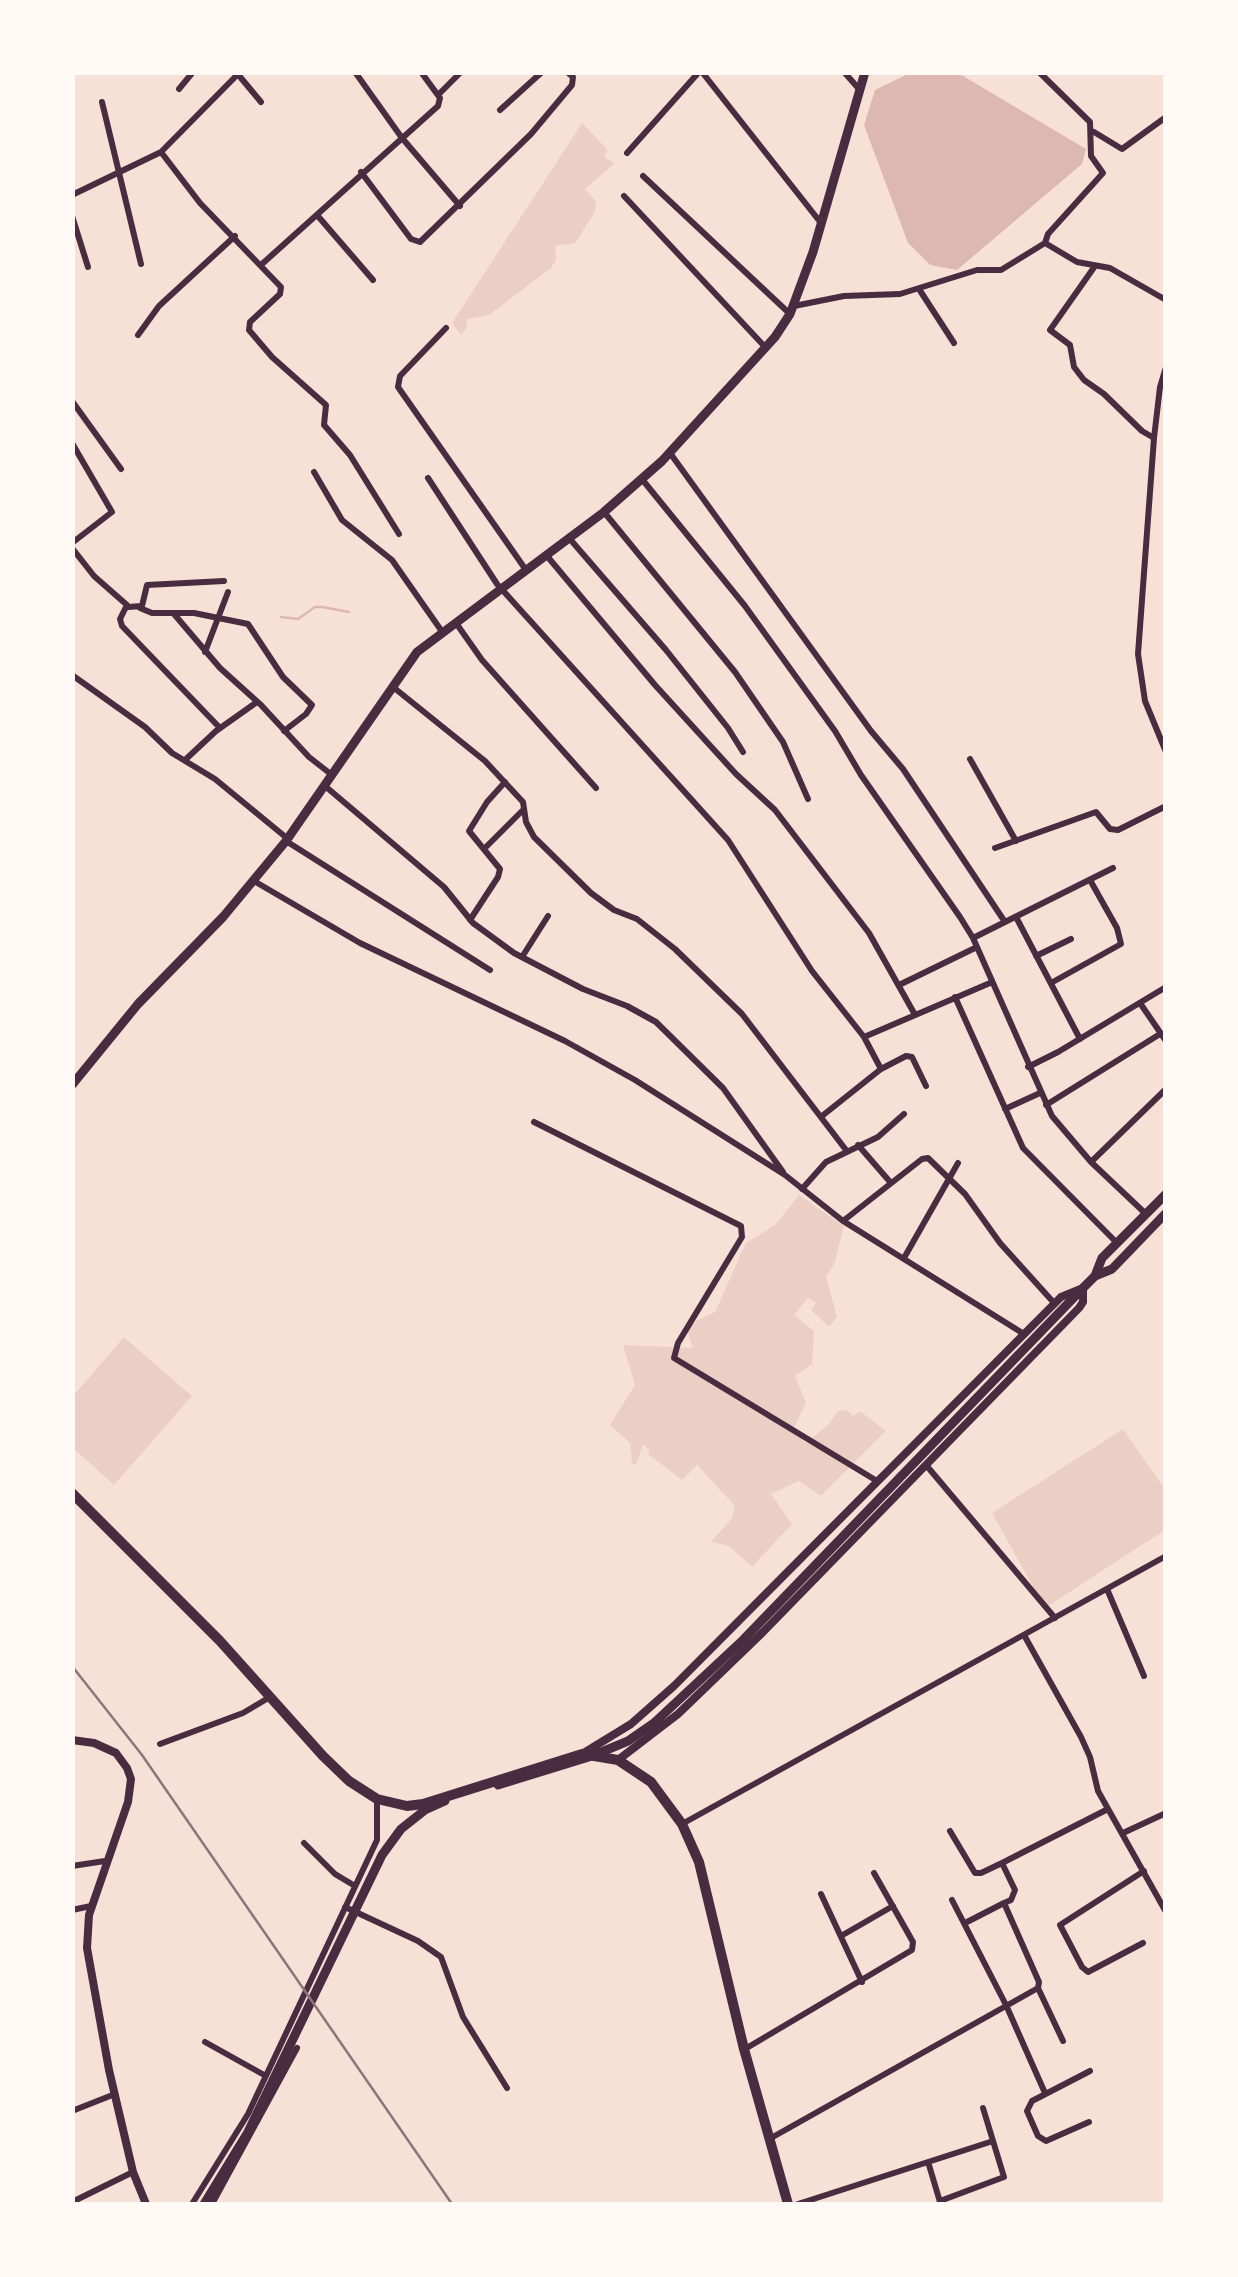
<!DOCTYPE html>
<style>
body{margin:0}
#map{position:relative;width:1238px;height:2277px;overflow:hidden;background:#f7e1d7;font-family:"PT Sans",sans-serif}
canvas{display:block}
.frame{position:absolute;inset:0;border:75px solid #fffaf5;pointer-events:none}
</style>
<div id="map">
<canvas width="1238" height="2277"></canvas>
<div class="frame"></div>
</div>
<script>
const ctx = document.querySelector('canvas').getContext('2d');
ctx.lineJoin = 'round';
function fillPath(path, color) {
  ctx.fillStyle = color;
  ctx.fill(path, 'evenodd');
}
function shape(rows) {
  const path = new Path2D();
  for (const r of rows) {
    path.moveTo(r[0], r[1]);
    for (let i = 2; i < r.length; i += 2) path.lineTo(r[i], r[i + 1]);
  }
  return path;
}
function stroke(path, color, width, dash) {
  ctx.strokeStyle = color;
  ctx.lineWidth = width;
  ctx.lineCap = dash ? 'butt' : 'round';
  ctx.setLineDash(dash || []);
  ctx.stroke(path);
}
fillPath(shape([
 [582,123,608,150,604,157,615,163,585,189,596,202,595,212,575,243,555,246,556,260,551,268,489,315,467,319,466,329,461,335,452,323],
 [799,1195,844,1226,834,1265,826,1276,837,1317,829,1327,811,1310,816,1303,808,1298,794,1315,814,1331,812,1364,795,1376,806,1403,793,1430,806,1443,828,1425,838,1411,847,1410,853,1416,860,1411,886,1431,821,1496,799,1481,771,1494,792,1524,752,1567,729,1546,711,1542,732,1518,735,1506,697,1465,682,1480,648,1454,649,1449,643,1445,636,1464,632,1464,630,1443,610,1425,635,1385,623,1345,693,1348,686,1326,715,1312,746,1243,775,1225],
 [124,1337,192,1396,114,1485,73,1448,73,1396],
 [1123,1429,1165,1489,1165,1530,1045,1608,992,1513]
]), '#ebcfc5');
fillPath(shape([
 [910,73,958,73,1086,149,1082,164,957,270,930,265,908,243,864,125,875,90]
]), '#dcb8b0');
stroke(shape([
 [281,617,298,619,315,607,322,607,349,612]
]), '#dcb8b0', 2.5);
stroke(shape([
 [236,72,261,102],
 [355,72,402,138,460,206],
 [702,72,821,223],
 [844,72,859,89],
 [1039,72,1090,122,1091,156,1103,173,1048,234,1045,243,1077,262,1110,268,1166,300],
 [179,89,193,72],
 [438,95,461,72],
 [102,102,141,264],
 [500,110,542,72],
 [1094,132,1122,149,1166,117],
 [161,152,200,203,281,287,280,294,250,322,249,330,272,357,326,405,324,425,350,455,399,534],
 [627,153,699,72],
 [361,172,411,239,420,242,531,134,572,85,573,77,567,72],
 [643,176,790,314],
 [72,195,161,152,240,72],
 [624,196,766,348],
 [317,215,373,280],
 [72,216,88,267],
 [262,264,438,106,440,98,421,72],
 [1095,266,1050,330,1070,345,1074,367,1084,380,1104,394,1142,431,1154,438],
 [919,289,954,343],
 [794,306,844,296,900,294,977,270,1001,270,1045,243],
 [446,328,400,376,398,387,526,570],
 [138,335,159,306,235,236],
 [1166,367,1160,387,1154,438,1138,654,1145,701,1166,752],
 [72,370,72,376],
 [72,401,121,469],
 [72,443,112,512,72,543],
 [670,453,871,731,903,769,1005,922],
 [314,472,342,520,392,560,443,633],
 [428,478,497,584,728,840,812,971,864,1037,881,1069],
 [641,478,745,606,835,731,861,775,960,917,973,938,1052,1116,1091,1162,1146,1214],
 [604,512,735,672,783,742,808,799],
 [569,538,666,650,728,728,743,752],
 [72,548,94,576,127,605,120,619,122,626,220,728],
 [547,556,655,685,736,774,775,810,869,933,914,1013],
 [128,607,142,606,147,585,224,581],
 [140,608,152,613,194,613,248,624,283,677,312,705,306,714,284,731],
 [174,614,220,668,261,705,309,757,332,775],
 [456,623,482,660,596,788],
 [205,652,228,592],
 [72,675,145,727,172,753,215,779,288,839],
 [393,687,485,761,523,802,526,822,534,837,591,893,614,910,637,919,675,949,742,1014,846,1150],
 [970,759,1016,841],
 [185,760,216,731,257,702],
 [325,786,444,887,473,923,514,953,583,989,627,1006,656,1022,723,1088,783,1172],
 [286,841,490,970],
 [485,848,524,809],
 [995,848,1096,812,1110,829,1118,830,1166,806],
 [254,881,360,943,565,1041,635,1080,785,1175,843,1221,922,1159,928,1158,965,1194,1000,1243,1055,1304],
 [1016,917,1080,1039],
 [470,920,498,877,500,869,469,831,487,802,505,782],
 [973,938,1113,868],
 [1036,956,1071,939],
 [522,957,548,916],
 [1051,983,1121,944,1117,928,1090,880],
 [899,985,977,947],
 [955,997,1023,1148,1116,1242],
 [1140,1003,1166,1041],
 [864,1037,990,983],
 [1028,1067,1058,1052,1166,987],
 [1046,1105,1160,1034],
 [1005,1109,1040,1093],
 [822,1116,881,1069,906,1056,912,1057,926,1086],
 [534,1122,741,1226,742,1237,678,1343,674,1358,877,1481],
 [858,1145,891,1183],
 [1091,1162,1166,1089],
 [802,1189,826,1162,878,1137,904,1114],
 [843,1221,1024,1334],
 [904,1258,958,1163],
 [926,1465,1055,1618],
 [1107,1589,1144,1676],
 [1024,1635,1081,1737,1090,1757,1098,1791,1166,1912],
 [160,1744,243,1713,270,1697],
 [682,1824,1166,1556],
 [950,1831,975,1873,981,1873,1002,1863],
 [1123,1833,1166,1813],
 [304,1843,335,1874,355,1886],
 [72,1866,105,1861],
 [821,1894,862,1982],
 [952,1900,1006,2005,1045,2093],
 [345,1907,418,1941,441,1957,463,2017,507,2088],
 [72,1910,91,1906],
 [965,1923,1004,1903],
 [841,1936,893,1906],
 [1143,1943,1088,1972,1082,1967,1060,1925,1144,1871],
 [1038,1988,1063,2041],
 [205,2042,266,2076],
 [745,2049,912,1950,913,1942,874,1873],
 [72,2111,115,2094],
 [1089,2122,1046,2141,1038,2136,1027,2111,1032,2101,1090,2071],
 [771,2138,1038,1988,1039,1982,1004,1903,1011,1900,1015,1890,1002,1863,1108,1809],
 [929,2165,940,2202],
 [940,2201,1004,2177,983,2108],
 [72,2202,133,2172],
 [192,2204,248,2114,377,1840,377,1800],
 [212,2204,297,2048],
 [798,2204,993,2141]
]), '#4a2c40', 6);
stroke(shape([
 [72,1740,94,1743,116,1753,127,1768,131,1779,128,1802,89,1915,87,1948,109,2070,133,2172,146,2204],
 [582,1754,631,1724,674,1686,1061,1297,1083,1288,1083,1302,1079,1308,763,1632,678,1714,618,1760]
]), '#4a2c40', 8);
stroke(shape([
 [72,1085,138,1004,223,917,286,841,417,652,604,512,662,461,775,337,790,314,813,252,865,72],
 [1095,1276,1112,1269,1166,1213],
 [498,1785,592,1756,628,1741,654,1723,743,1640,1083,1288,1095,1276,1102,1258,1166,1194],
 [204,2204,248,2132,382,1855,401,1829,425,1810,445,1801]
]), '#4a2c40', 9);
stroke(shape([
 [72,1493,220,1641,323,1756,349,1781,377,1799,407,1806,423,1804,582,1754,618,1760,651,1782,682,1824,699,1862,744,2049,788,2204]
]), '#4a2c40', 10);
stroke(shape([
 [72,1666,142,1755,452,2204]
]), '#8f747c', 2.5);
</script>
